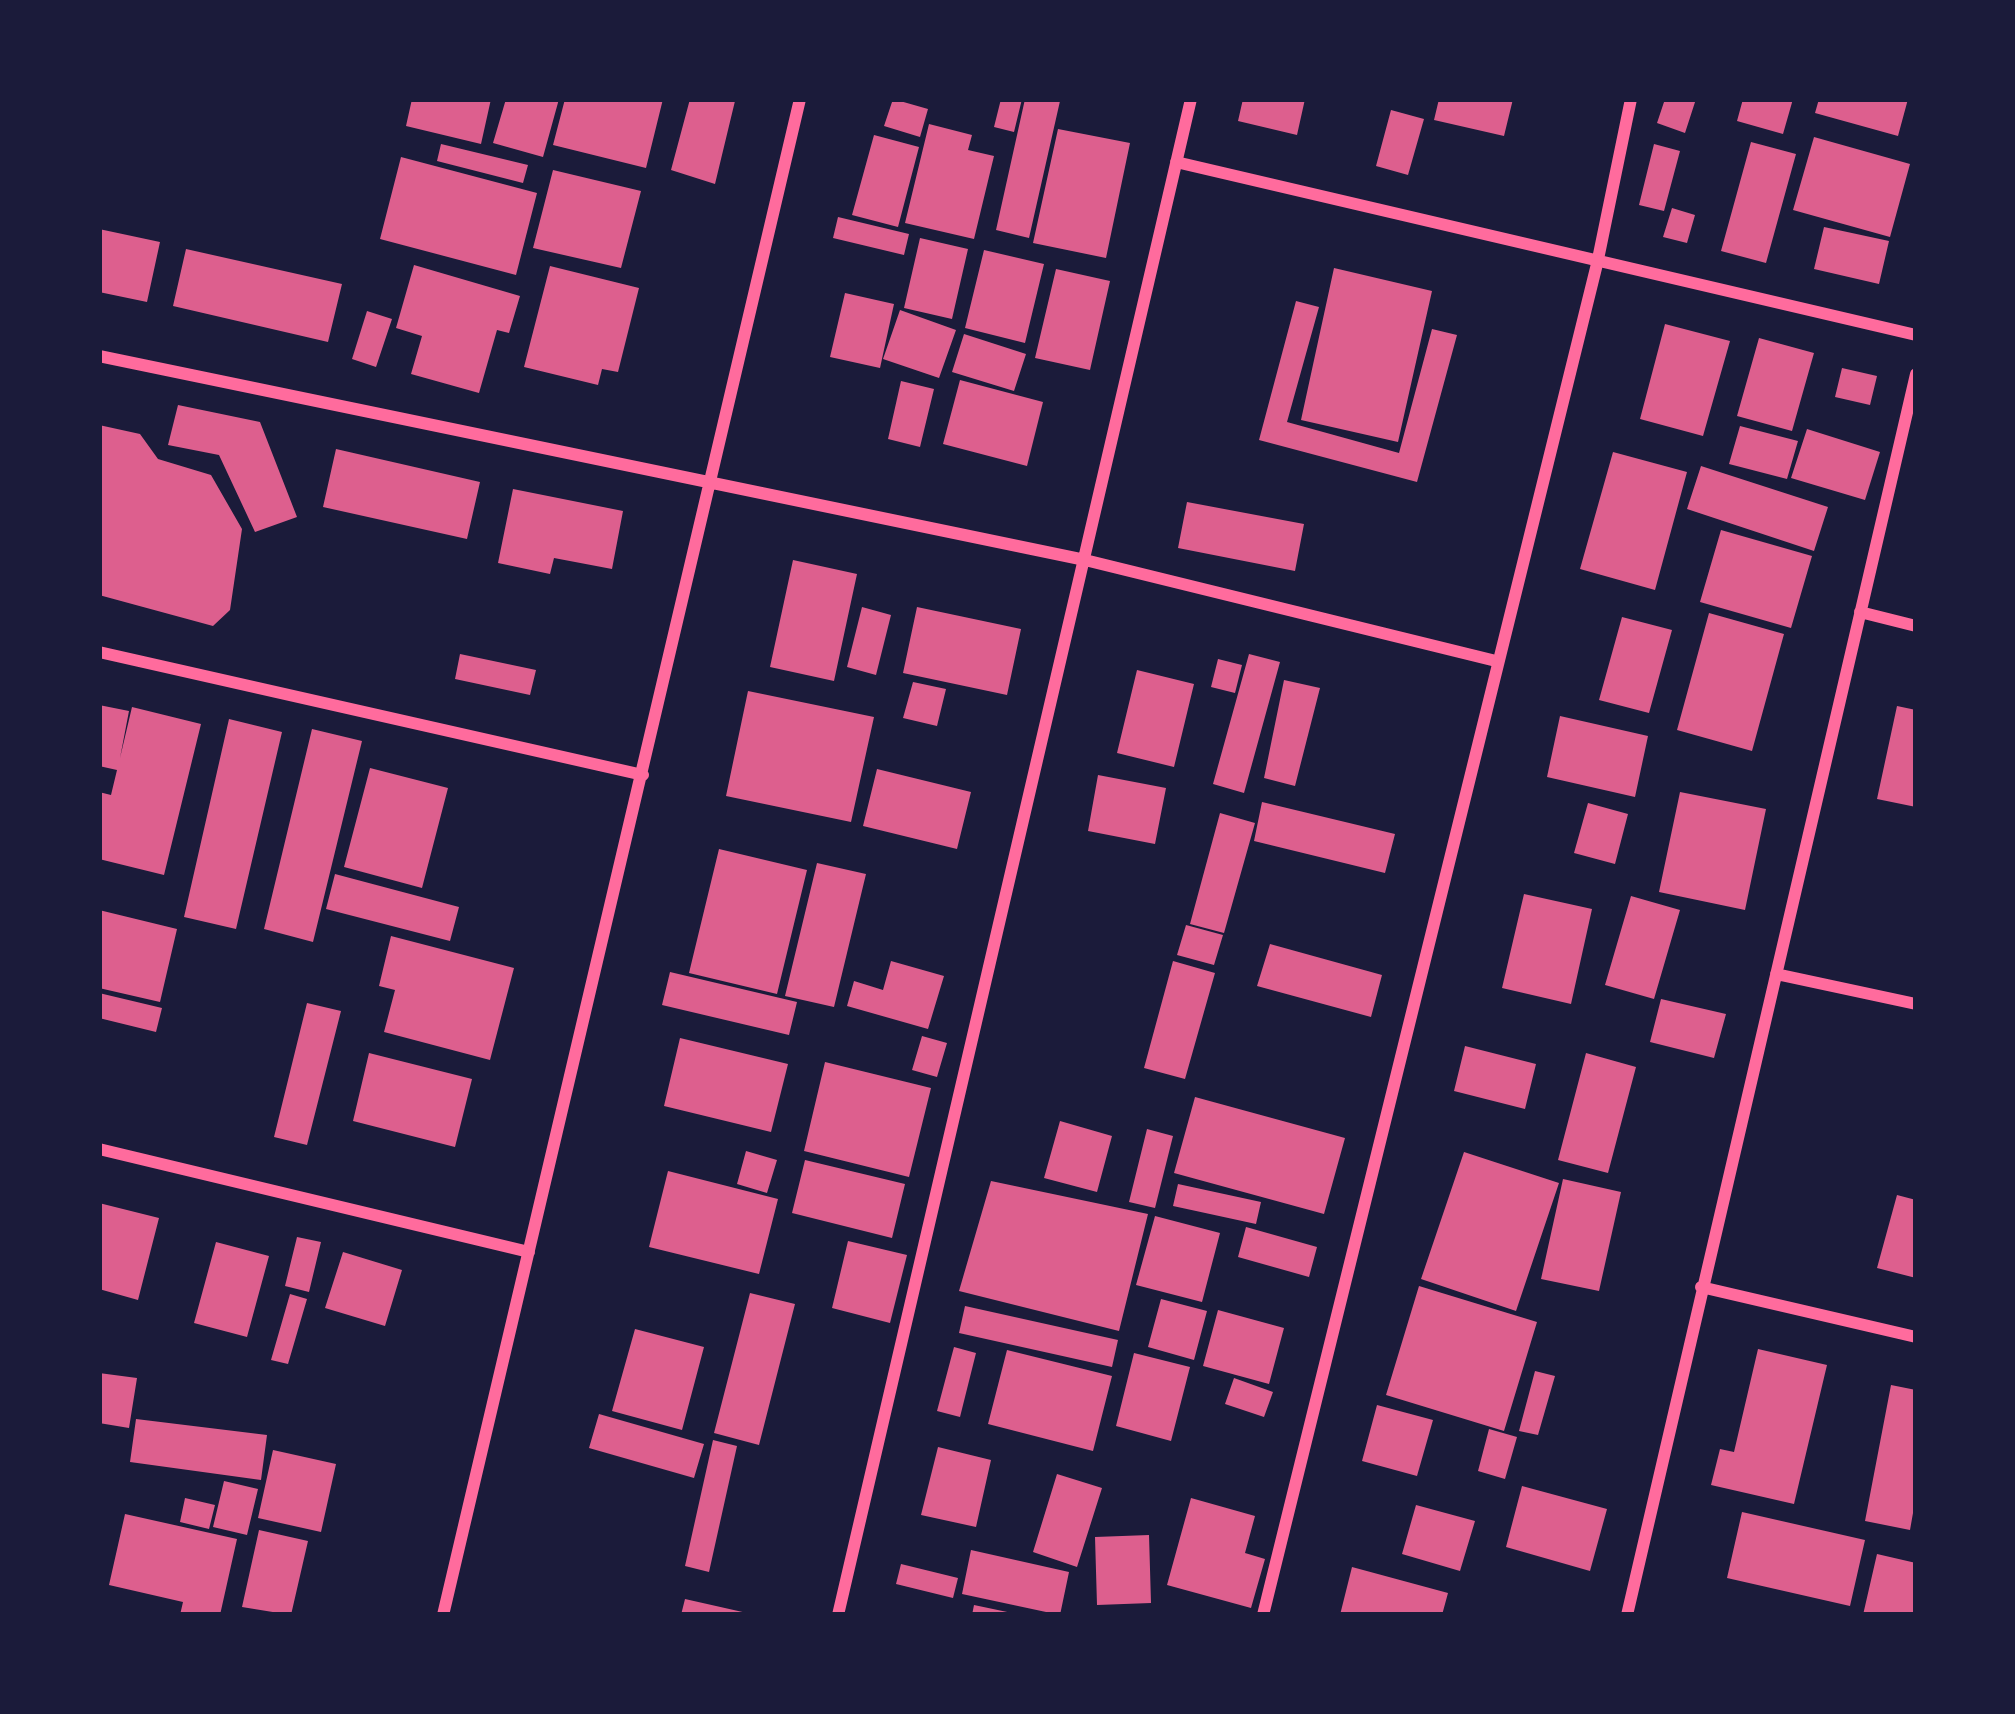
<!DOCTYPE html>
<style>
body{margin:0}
#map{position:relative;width:2015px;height:1714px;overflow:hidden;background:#1b1b3a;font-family:"Golos Text",sans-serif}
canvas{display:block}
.frame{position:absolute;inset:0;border:102px solid #1b1b3a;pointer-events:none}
</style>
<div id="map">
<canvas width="2015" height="1714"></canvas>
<div class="frame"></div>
</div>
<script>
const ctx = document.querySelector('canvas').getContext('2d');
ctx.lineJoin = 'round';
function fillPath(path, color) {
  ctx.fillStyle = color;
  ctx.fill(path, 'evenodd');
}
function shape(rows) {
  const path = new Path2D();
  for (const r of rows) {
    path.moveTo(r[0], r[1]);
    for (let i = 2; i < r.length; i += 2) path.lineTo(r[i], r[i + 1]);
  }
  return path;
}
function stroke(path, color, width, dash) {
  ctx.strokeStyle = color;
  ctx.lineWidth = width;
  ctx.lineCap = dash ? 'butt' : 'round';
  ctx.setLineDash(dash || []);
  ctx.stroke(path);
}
fillPath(shape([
 [412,99,491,99,481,144,406,126],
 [506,99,559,99,543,157,493,143],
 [565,99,663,99,646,168,553,145],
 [690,99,735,101,715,184,671,170],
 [893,99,928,109,920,137,884,126],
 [1001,99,1022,99,1014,132,994,127],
 [1025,99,1060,101,1029,238,996,230],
 [1243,99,1305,99,1297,135,1238,121],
 [1439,99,1513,99,1504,136,1434,120],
 [1665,99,1696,99,1685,133,1657,123],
 [1743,99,1793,99,1783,134,1737,121],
 [1819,99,1908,99,1898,136,1815,113],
 [1391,110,1424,119,1408,175,1376,166],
 [929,124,972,135,968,150,994,156,974,239,905,223],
 [1058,129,1130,143,1106,258,1033,243],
 [874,135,919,147,898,227,852,215],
 [1814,137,1910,164,1890,237,1793,210],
 [1751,142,1796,154,1766,263,1721,251],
 [441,144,528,165,523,183,437,161],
 [1654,144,1680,151,1664,211,1639,205],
 [401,157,537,193,516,275,380,239],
 [553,170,641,191,621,268,533,248],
 [1672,208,1695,215,1687,243,1663,237],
 [838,217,909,234,904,255,833,238],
 [1824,227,1889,241,1879,284,1814,269],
 [99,229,160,242,147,302,99,292],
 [920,238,968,249,952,319,904,308],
 [186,249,342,284,328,342,173,306],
 [984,250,1044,264,1025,343,965,328],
 [414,265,520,296,509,333,497,330,479,393,411,374,422,336,396,328],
 [550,266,639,288,618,372,602,369,598,385,524,367],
 [1334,268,1432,291,1398,442,1301,420],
 [1056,269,1110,281,1090,370,1035,358],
 [845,293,894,304,880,368,830,357],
 [1296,301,1319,307,1287,422,1399,453,1432,329,1457,335,1417,482,1259,440],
 [900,310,956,330,939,378,883,359],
 [367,311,392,319,376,367,352,359],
 [1665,324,1730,341,1703,436,1640,419],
 [964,334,1026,354,1014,391,952,372],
 [1759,338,1814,353,1792,431,1737,416],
 [1842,368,1877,376,1870,405,1835,397],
 [960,380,1043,402,1027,466,943,444],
 [901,381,934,389,920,447,888,439],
 [178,405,260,422,297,517,255,532,219,455,168,445],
 [99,425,140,434,158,459,211,475,242,529,230,610,213,626,99,595],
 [1740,426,1798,441,1787,479,1729,464],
 [1807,429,1880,452,1865,500,1791,478],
 [336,449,480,482,467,539,323,507],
 [1613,452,1687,472,1655,590,1580,569],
 [1701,466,1828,507,1814,551,1687,509],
 [513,489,623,511,612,569,554,558,550,574,498,563],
 [1187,502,1304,524,1295,571,1178,548],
 [1721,530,1812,556,1791,628,1700,602],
 [793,560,857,574,834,681,770,667],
 [862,607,891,615,876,675,847,667],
 [917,607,1021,629,1007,695,903,673],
 [1709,613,1784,634,1752,751,1677,730],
 [1622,617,1672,630,1649,713,1599,700],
 [460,654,536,670,530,695,455,679],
 [1249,654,1280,662,1244,793,1213,784],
 [1218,659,1242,665,1235,693,1211,687],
 [1137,670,1194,684,1174,767,1117,753],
 [1284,680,1320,688,1295,786,1264,778],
 [913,682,946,689,937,726,903,718],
 [748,691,874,717,851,822,726,796],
 [99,705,129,711,120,758,132,707,201,724,164,875,99,859,99,792,111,795,117,770,99,766],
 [1897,706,1916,710,1916,807,1877,799],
 [1560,716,1648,736,1635,797,1547,777],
 [229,719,282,732,236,929,184,917],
 [312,729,362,741,313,942,264,929],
 [370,768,448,788,422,888,344,867],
 [877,769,971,792,957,849,863,826],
 [1098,775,1166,788,1155,844,1088,831],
 [1680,792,1766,809,1745,910,1659,892],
 [1262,802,1395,834,1385,873,1254,841],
 [1588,803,1628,814,1615,864,1574,853],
 [1220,813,1255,823,1224,933,1190,924],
 [719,849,807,870,777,994,689,973],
 [817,863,866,874,834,1007,785,996],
 [335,874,459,907,450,941,326,909],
 [1524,894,1592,909,1571,1004,1502,988],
 [1631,896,1680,910,1654,999,1605,985],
 [99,910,177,929,160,1002,99,988],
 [1186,925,1223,935,1214,965,1177,955],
 [391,936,514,968,490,1060,384,1032,395,990,379,986],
 [1270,944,1382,975,1371,1017,1257,986],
 [891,961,944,976,928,1029,847,1006,854,981,883,990],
 [1173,961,1215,973,1185,1079,1144,1068],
 [670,972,797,1002,789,1035,662,1005],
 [99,993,162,1008,156,1032,99,1018],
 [1661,999,1726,1014,1714,1058,1650,1042],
 [307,1003,341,1011,307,1145,274,1137],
 [922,1036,947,1043,937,1077,912,1070],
 [680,1038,788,1064,771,1132,664,1106],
 [1465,1046,1536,1064,1525,1109,1454,1091],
 [369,1053,472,1079,455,1147,353,1121],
 [1586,1053,1636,1067,1608,1173,1558,1160],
 [825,1062,931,1088,909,1177,804,1151],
 [1195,1097,1345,1138,1324,1214,1174,1173],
 [1060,1121,1112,1136,1097,1192,1044,1178],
 [1147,1129,1173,1136,1155,1208,1129,1202],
 [746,1151,777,1160,767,1193,737,1184],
 [1464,1152,1559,1183,1516,1311,1421,1279],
 [805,1160,905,1184,892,1238,792,1213],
 [668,1171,778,1199,759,1274,649,1247],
 [1563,1179,1621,1192,1599,1291,1541,1279],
 [991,1181,1148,1214,1119,1331,959,1291],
 [1178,1184,1261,1202,1256,1224,1173,1206],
 [1897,1195,1916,1200,1916,1278,1877,1268],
 [99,1203,159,1218,138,1300,99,1289],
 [1155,1216,1220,1233,1202,1302,1136,1285],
 [1246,1227,1317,1247,1309,1277,1238,1257],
 [297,1237,321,1242,309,1292,285,1286],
 [848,1241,907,1255,890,1323,832,1308],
 [216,1242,269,1256,247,1337,194,1323],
 [343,1252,402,1270,385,1326,325,1308],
 [1419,1286,1537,1322,1504,1431,1386,1395],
 [750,1293,795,1304,759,1445,714,1433],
 [290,1294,307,1299,288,1364,271,1360],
 [1161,1299,1207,1311,1194,1360,1148,1347],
 [965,1306,1118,1340,1112,1367,959,1333],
 [1218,1310,1284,1328,1269,1384,1203,1366],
 [635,1329,704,1347,682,1430,612,1411],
 [954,1347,976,1353,960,1417,937,1411],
 [1758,1349,1827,1365,1794,1504,1711,1485,1720,1449,1734,1452],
 [1007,1350,1112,1376,1093,1451,988,1424],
 [1134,1353,1190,1367,1171,1441,1116,1426],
 [1535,1371,1555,1376,1538,1435,1519,1431],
 [99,1373,137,1378,129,1428,99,1423],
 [1234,1378,1273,1392,1264,1417,1225,1404],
 [1891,1385,1916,1390,1916,1496,1910,1530,1865,1521],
 [1377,1405,1433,1420,1417,1476,1362,1461],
 [599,1414,704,1444,694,1478,589,1448],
 [136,1419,267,1435,261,1480,130,1462],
 [1489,1429,1517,1437,1505,1479,1478,1471],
 [713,1440,737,1446,709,1572,685,1566],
 [938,1447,991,1460,976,1527,921,1515],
 [273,1450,336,1464,321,1532,258,1518],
 [1057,1474,1102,1488,1077,1567,1033,1552],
 [224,1481,258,1489,247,1535,213,1527],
 [1522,1486,1607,1509,1590,1571,1506,1547],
 [185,1498,215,1505,209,1529,180,1522],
 [1191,1498,1255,1516,1245,1553,1265,1559,1251,1608,1167,1585],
 [1416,1505,1475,1521,1460,1571,1402,1554],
 [1742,1512,1865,1540,1850,1606,1727,1578],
 [125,1514,237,1539,220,1615,180,1615,183,1602,109,1585],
 [259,1530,308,1541,291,1615,242,1607],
 [1149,1535,1151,1603,1097,1605,1095,1537],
 [971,1550,1069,1572,1060,1615,962,1594],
 [1877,1554,1916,1563,1916,1615,1863,1615],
 [901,1564,958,1578,953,1598,896,1584],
 [1352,1567,1448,1593,1442,1615,1340,1615],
 [685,1599,747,1613,746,1615,681,1615],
 [974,1605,1012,1613,1012,1615,972,1615]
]), '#dd5f8e');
stroke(shape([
 [1176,162,1916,335],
 [99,356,1085,560,1496,661],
 [1860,612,1916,626],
 [99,652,643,775],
 [1776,974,1916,1004],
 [99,1149,529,1252],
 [1701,1287,1916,1337],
 [443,1615,800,99],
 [838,1615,1191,99],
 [1263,1615,1597,264,1631,99],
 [1627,1615,1916,374]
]), '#ff6b9d', 12);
</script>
